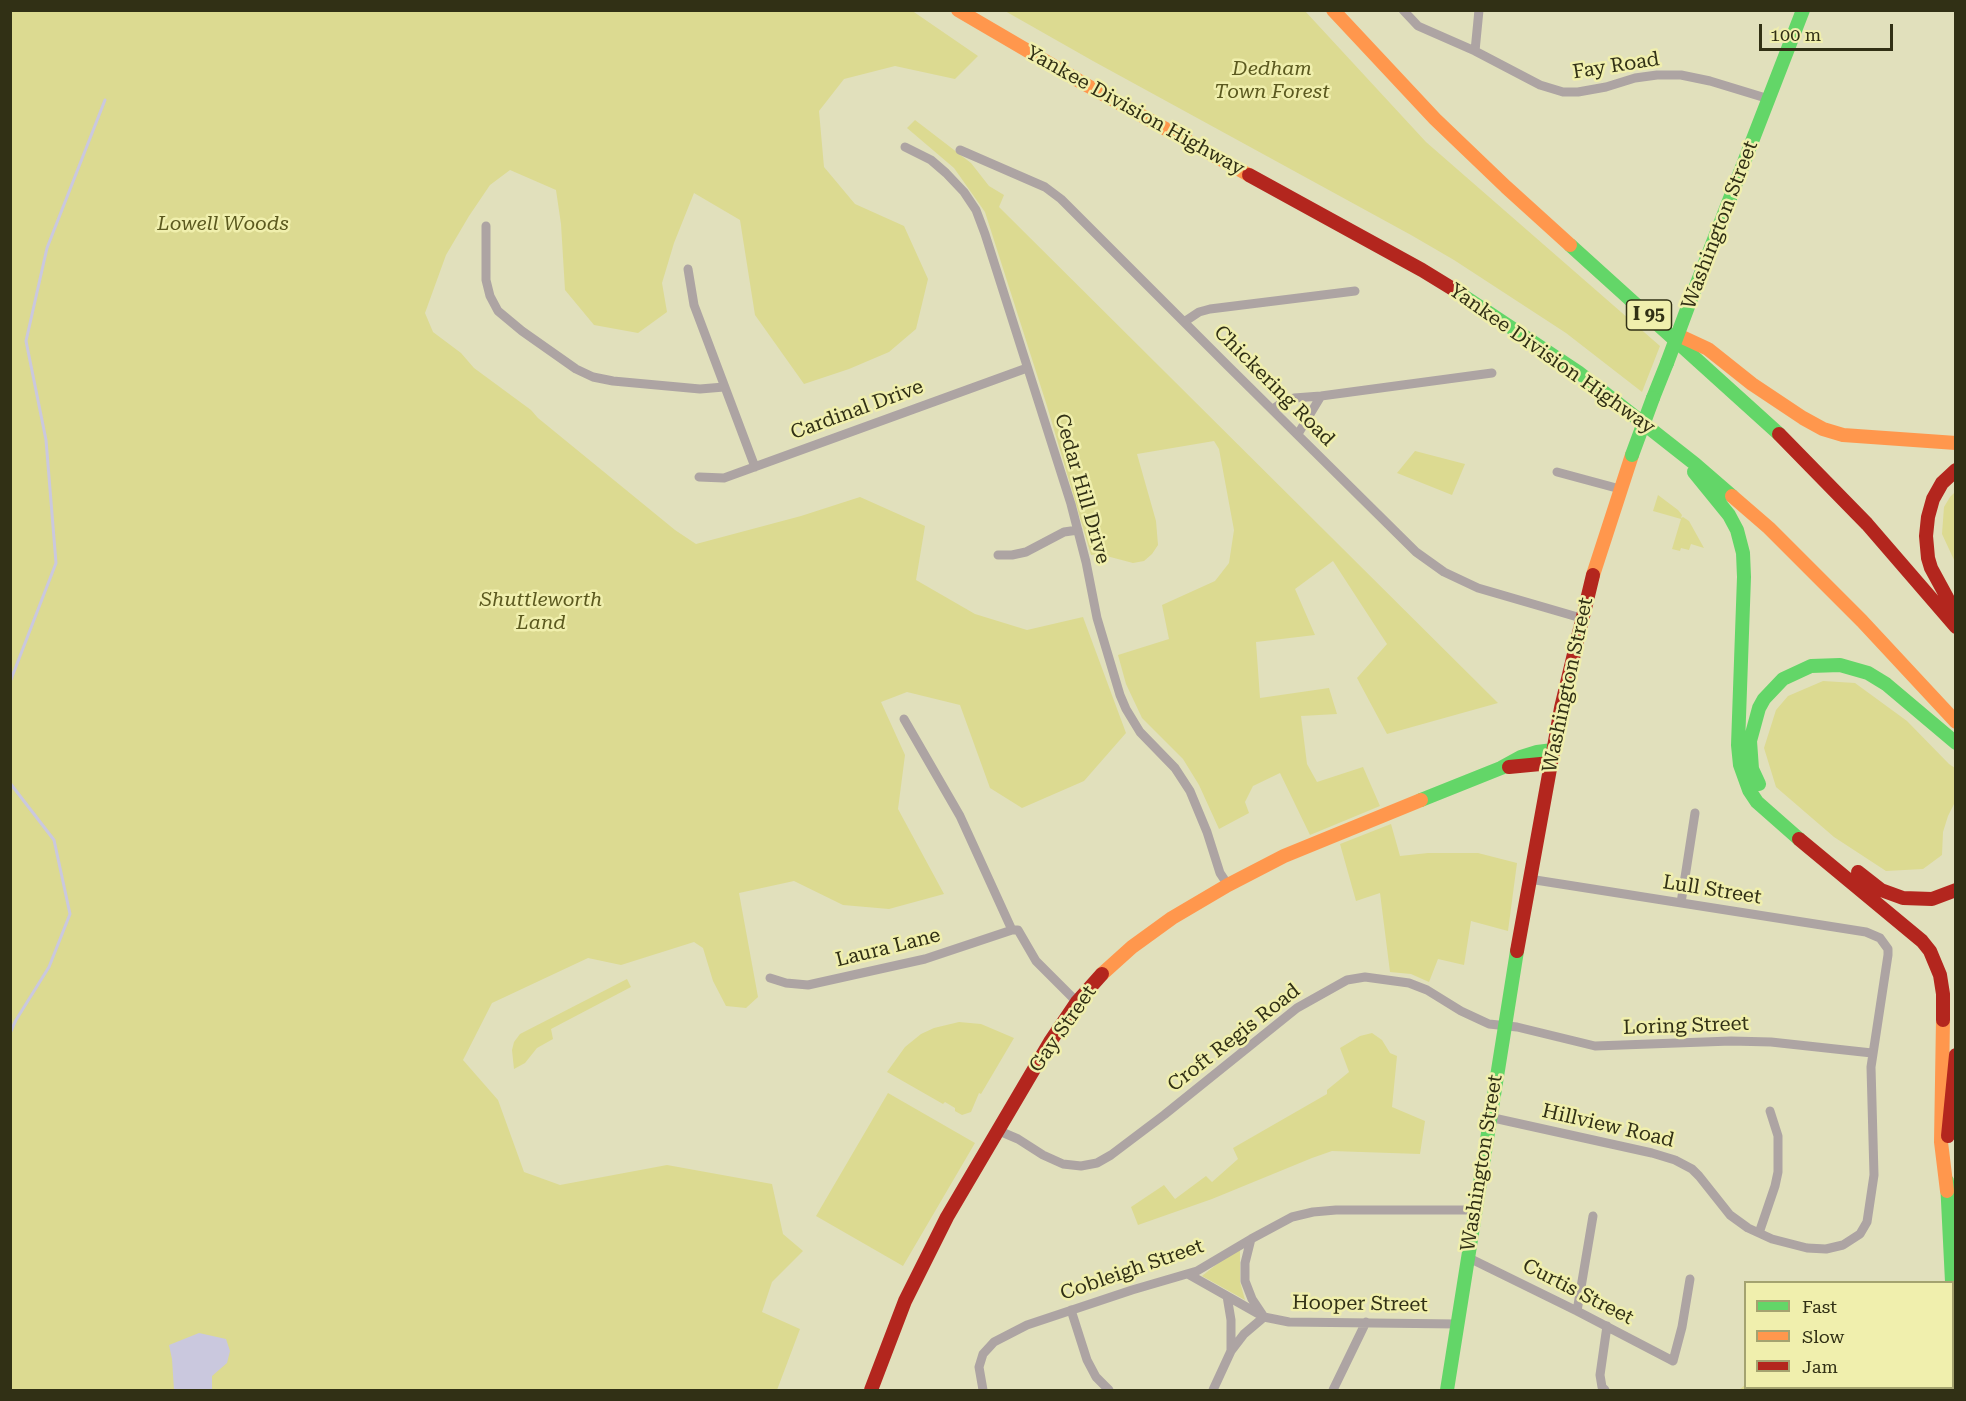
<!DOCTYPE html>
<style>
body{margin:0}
#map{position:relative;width:1966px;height:1401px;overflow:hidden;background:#e1e0bc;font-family:"Roboto Serif",serif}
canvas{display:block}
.frame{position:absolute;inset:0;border:12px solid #313015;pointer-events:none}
.legend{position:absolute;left:1744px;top:1281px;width:210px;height:108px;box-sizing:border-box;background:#f0efad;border:2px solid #a4a370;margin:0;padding:8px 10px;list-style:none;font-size:18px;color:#313015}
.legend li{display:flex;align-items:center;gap:12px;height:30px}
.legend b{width:30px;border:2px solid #a4a370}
.scale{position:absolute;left:1759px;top:24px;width:134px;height:27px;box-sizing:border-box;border:3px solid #313015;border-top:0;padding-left:8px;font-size:18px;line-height:21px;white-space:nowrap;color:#313015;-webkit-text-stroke:4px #f0efad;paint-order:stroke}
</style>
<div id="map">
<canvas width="1966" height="1401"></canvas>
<div class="frame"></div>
<ul class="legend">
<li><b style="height:8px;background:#63d668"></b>Fast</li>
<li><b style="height:8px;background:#ff974d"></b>Slow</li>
<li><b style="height:8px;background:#b3261e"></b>Jam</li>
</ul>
<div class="scale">100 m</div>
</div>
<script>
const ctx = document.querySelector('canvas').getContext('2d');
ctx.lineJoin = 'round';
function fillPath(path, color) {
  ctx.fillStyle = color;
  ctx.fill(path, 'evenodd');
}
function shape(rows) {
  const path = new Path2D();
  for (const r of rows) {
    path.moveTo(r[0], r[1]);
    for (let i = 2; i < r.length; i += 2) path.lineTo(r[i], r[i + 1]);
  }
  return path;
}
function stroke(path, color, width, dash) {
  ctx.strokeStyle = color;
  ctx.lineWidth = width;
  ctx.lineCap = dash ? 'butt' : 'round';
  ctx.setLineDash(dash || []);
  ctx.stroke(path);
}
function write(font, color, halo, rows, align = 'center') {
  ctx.font = font + ' "Roboto Serif",serif';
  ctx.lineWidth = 5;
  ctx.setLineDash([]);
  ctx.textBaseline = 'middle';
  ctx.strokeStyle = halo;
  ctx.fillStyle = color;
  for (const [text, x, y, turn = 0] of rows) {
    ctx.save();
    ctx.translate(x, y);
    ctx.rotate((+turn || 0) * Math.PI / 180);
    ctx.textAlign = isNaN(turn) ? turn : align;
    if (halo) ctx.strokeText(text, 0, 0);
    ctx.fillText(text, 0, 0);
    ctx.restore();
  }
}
fillPath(shape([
 [911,10,978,56,955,79,895,66,844,79,819,111,824,167,855,204,904,226,928,279,916,329,889,352,849,369,804,384,755,315,740,220,694,193,674,243,662,283,667,312,638,333,594,325,565,290,561,224,556,190,510,170,490,185,469,216,446,255,425,313,433,332,461,353,474,368,531,410,538,418,675,530,696,544,801,516,860,497,925,526,916,580,975,614,1027,630,1083,617,1126,733,1084,781,1022,808,990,788,960,705,907,692,881,702,905,755,898,809,944,894,889,909,843,905,794,881,739,893,758,997,746,1008,726,1006,713,981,703,948,694,942,621,965,588,958,492,1003,463,1060,498,1100,524,1172,560,1185,667,1165,772,1184,783,1234,803,1251,772,1282,762,1312,800,1329,777,1390,11,1390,10,11],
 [1005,11,1305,11,1426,142,1660,346,1642,392,1566,333,1454,260,1411,235,1093,61],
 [915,120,971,163,989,186,1004,195,999,207,1498,703,1387,734,1357,678,1387,644,1333,561,1295,589,1315,635,1256,642,1260,698,1329,688,1337,714,1301,716,1307,764,1317,782,1363,767,1380,806,1310,835,1280,773,1253,786,1245,802,1249,813,1219,829,1199,785,1183,759,1142,718,1126,684,1118,655,1169,639,1162,605,1215,581,1229,563,1234,530,1219,449,1214,441,1137,454,1156,521,1158,545,1152,554,1144,561,1133,563,1099,554,1091,555,1047,406,985,212,954,168,907,128],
 [1415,451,1465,464,1452,495,1397,473],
 [1955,492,1955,562,1942,534,1944,507,1950,497],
 [1658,495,1678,510,1682,515,1681,518,1683,517,1689,521,1704,548,1691,544,1689,550,1681,548,1680,551,1672,549,1681,519,1653,511],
 [1823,681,1855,683,1907,721,1949,764,1955,768,1955,802,1948,816,1943,832,1942,855,1923,869,1886,871,1834,837,1776,787,1764,748,1776,710,1788,696],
 [1391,824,1400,856,1428,853,1478,853,1517,863,1508,931,1471,921,1464,965,1438,959,1429,982,1411,974,1390,972,1380,893,1356,901,1340,844],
 [627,979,631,987,551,1029,553,1039,537,1048,525,1063,514,1069,512,1050,514,1042,520,1034],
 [959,1022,981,1024,1014,1038,981,1094,979,1093,971,1112,962,1115,955,1111,955,1108,945,1102,943,1104,887,1072,905,1047,921,1034,934,1028],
 [1372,1033,1382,1040,1390,1053,1397,1056,1392,1107,1425,1121,1420,1154,1332,1151,1312,1158,1212,1199,1138,1225,1131,1207,1164,1185,1175,1199,1206,1176,1212,1182,1238,1159,1233,1148,1327,1094,1327,1090,1349,1072,1340,1048,1360,1036],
 [888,1093,975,1143,903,1266,816,1216],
 [1240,1250,1240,1282,1245,1300,1202,1276,1222,1260],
 [1745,1385,1746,1388,1849,1388,1848,1390,1739,1390]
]), '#dcda91');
fillPath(shape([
 [199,1333,226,1339,230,1351,227,1363,212,1376,212,1390,174,1390,172,1359,169,1345]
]), '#cac8de');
stroke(shape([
 [10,682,56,563,46,440,26,341,47,248,105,100],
 [10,783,54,840,70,914,49,967,16,1020,10,1033]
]), '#cac8de', 3);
stroke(shape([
 [1403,10,1418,26,1475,51,1540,85,1563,92,1578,92,1606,87,1635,78,1657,75,1681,75,1710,81,1769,99],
 [1475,51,1479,10],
 [905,147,931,160,946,173,964,192,976,210,985,234,1071,504,1086,562,1097,618,1120,695,1126,709,1140,732,1175,768,1190,791,1207,832,1220,873,1228,885],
 [960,150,1045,187,1061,199,1227,365,1416,552,1444,572,1478,588,1581,618],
 [486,226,486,280,490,296,498,311,522,331,576,369,593,377,613,381,700,389,724,387],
 [688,269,694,305,755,467],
 [1184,322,1199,312,1210,309,1355,291],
 [1273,409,1286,400,1294,398,1321,396,1492,373],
 [1298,434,1321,396],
 [1557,472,1620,489],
 [699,477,724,478,1027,368],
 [998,555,1012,555,1026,552,1064,532,1078,530],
 [904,719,960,816,1012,930],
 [1681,903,1695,813],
 [770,978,786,983,808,985,925,959,1012,930,1018,930,1036,961,1077,1002],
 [1489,1117,1652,1153,1675,1160,1692,1169,1699,1176,1730,1215,1748,1228,1772,1239,1807,1248,1826,1249,1843,1245,1860,1234,1867,1222,1874,1175,1871,1067,1888,955,1888,949,1880,938,1866,932,1529,879],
 [997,1130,1018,1139,1043,1155,1063,1164,1081,1166,1097,1163,1111,1155,1164,1115,1297,1008,1347,980,1365,977,1409,983,1427,990,1461,1011,1489,1024,1517,1027,1595,1046,1731,1041,1771,1042,1872,1053],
 [1759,1233,1775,1186,1778,1172,1778,1136,1770,1111],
 [1251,1239,1245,1263,1245,1281,1252,1299,1264,1317,1289,1322,1457,1324],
 [1467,1257,1577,1311,1673,1361,1682,1327,1690,1279],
 [1188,1274,1264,1317,1244,1334,1231,1351,1213,1390],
 [1227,1296,1231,1320,1231,1351],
 [1071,1310,1087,1360,1096,1377,1109,1390],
 [1577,1311,1593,1216],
 [983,1390,979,1367,983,1354,994,1342,1027,1325,1132,1290,1197,1271,1251,1239,1292,1217,1313,1212,1336,1210,1474,1210],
 [1333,1390,1366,1322],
 [1605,1390,1602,1387,1600,1375,1607,1326]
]), '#ada4a3', 9);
stroke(shape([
 [1570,245,1779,434],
 [1453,289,1578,372,1695,464,1732,496],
 [1689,304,1803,10],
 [1653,398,1667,363],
 [1694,472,1729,515,1737,530,1743,553,1744,577,1738,745,1740,765,1749,790,1757,802,1799,839],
 [1759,784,1752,769,1750,741,1759,708,1764,699,1783,679,1811,666,1840,665,1868,673,1886,684,1956,743],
 [1421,800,1501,768,1521,757,1537,752,1553,750],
 [1947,1181,1952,1282],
 [1447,1390,1517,951]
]), '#63d668', 14);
stroke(shape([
 [958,10,1081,82,1249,175],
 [1333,10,1435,119,1506,187,1570,245],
 [1680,336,1708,349,1752,384,1803,418,1823,429,1843,435,1956,443],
 [1732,496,1769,528,1862,621,1956,722],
 [1593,575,1632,455],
 [1102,974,1132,947,1172,918,1228,885,1284,856,1421,800],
 [1943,1020,1941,1142,1947,1191],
 [1952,1290,1956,1315]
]), '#ff974d', 14);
stroke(shape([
 [1249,175,1422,270,1453,289],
 [1779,434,1867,524,1956,627],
 [1956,470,1942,483,1933,499,1928,517,1926,536,1928,558,1931,568,1956,614],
 [1509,767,1551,763],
 [1799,839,1922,941,1930,951,1940,975,1943,994,1943,1020],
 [1858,872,1881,890,1903,898,1932,899,1956,890],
 [1517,951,1561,708,1593,575],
 [1948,1136,1956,1055],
 [871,1390,905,1301,947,1217,1050,1042,1077,1002,1102,974]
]), '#b3261e', 14);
stroke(shape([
 [1667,363,1689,304],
 [1632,455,1653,398]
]), '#63d668', 14);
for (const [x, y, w] of [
 [1649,315,45]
]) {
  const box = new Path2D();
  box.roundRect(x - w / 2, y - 15, w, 30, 4.5);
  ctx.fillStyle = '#f0efad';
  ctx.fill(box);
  stroke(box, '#313015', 1.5);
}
write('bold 18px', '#313015', null, [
 ["I 95",1649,315]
]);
write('20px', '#313015', '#f0efad', [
 ["Fay Road",1616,66,-9],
 ["Yankee Division Highway",1135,111,29],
 ["Washington Street",1720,225,-69],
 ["Yankee Division Highway",1552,359,35],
 ["Chickering Road",1274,386,45],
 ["Cardinal Drive",857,410,-20],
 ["Cedar Hill Drive",1082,489,74],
 ["Washington Street",1568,685,-78],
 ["Lull Street",1712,890,9],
 ["Laura Lane",888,948,-14],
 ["Loring Street",1686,1026,-2],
 ["Gay Street",1063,1029,-55],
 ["Croft Regis Road",1234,1038,-38],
 ["Hillview Road",1608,1126,13],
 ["Washington Street",1482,1163,-81],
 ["Cobleigh Street",1132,1270,-19],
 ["Curtis Street",1578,1292,27],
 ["Hooper Street",1360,1304,1]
]);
write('italic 20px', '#5b591f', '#f0efad', [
 ["Dedham",1272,69],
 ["Town Forest",1272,92],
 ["Lowell Woods",223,224],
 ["Shuttleworth",541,600],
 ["Land",541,623]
]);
</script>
